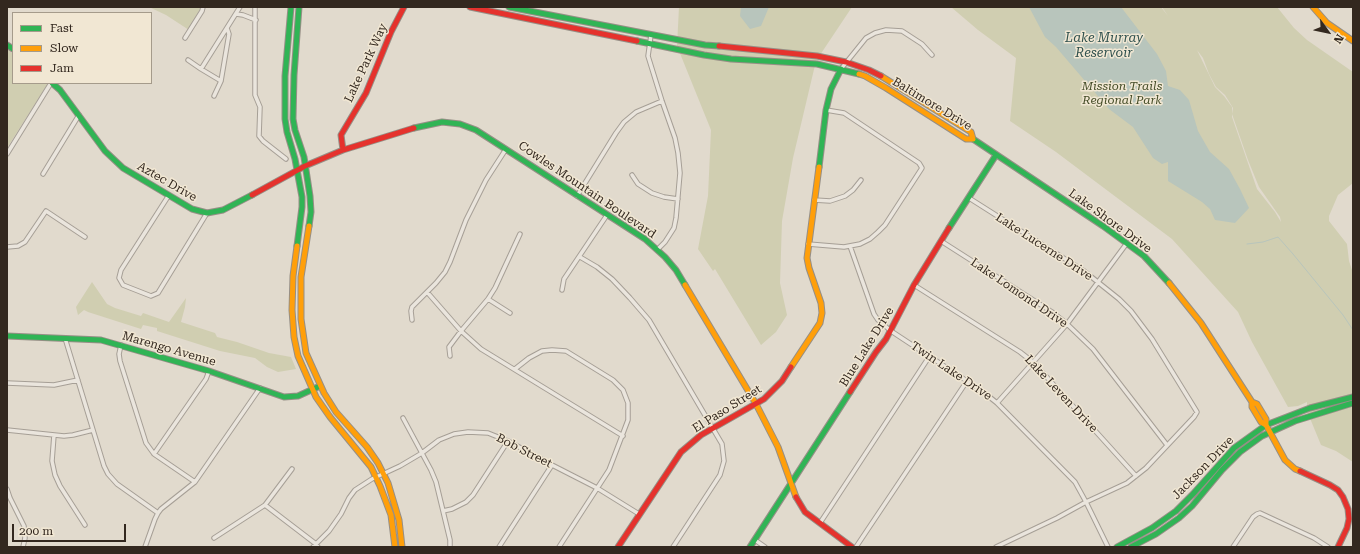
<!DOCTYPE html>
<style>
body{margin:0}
#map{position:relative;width:1360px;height:554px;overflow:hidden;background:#e1dacd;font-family:"Roboto Serif",serif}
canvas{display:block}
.frame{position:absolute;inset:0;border:8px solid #33281f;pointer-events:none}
.legend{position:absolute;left:12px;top:12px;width:140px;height:72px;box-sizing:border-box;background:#f1e7d3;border:1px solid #a59b8b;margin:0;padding:5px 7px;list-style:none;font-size:12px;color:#33281f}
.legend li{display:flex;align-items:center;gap:8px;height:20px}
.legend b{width:20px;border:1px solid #a59b8b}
.north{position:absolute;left:1308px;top:12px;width:40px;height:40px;-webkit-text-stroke:3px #f1e7d3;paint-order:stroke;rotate:123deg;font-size:11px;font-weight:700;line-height:16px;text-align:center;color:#33281f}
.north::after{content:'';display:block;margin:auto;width:14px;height:18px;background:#33281f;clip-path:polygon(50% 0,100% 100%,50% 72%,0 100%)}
.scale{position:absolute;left:12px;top:524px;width:114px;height:18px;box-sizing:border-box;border:2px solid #33281f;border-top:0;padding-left:5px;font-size:12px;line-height:14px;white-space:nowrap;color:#33281f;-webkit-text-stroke:3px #f1e7d3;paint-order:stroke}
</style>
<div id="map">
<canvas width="1360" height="554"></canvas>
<div class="frame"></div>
<ul class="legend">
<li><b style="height:5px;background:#30b455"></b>Fast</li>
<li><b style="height:5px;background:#ff9f0a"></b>Slow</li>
<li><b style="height:5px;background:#e5322d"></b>Jam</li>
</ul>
<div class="north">N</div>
<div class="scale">200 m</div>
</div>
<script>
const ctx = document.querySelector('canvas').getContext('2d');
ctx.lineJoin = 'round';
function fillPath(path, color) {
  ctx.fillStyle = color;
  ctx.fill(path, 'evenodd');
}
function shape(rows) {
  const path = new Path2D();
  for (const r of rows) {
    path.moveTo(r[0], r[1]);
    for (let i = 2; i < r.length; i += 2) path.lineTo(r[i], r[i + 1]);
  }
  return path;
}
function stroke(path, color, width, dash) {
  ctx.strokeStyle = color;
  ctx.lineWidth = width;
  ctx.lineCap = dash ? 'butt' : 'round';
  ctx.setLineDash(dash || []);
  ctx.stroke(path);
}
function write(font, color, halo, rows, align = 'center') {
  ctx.font = font + ' "Roboto Serif",serif';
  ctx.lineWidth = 3;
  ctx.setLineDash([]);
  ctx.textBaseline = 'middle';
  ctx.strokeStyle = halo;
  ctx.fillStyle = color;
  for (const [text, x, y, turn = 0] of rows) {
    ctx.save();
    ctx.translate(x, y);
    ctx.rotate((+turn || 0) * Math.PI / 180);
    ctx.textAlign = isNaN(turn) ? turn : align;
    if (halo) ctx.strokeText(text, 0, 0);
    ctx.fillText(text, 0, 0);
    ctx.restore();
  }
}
fillPath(shape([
 [149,7,201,7,189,30,166,15],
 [679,7,852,7,816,61,793,158,782,221,780,283,787,315,776,332,761,345,715,269,713,271,698,249,708,196,711,130,677,46],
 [951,7,1161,7,1168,16,1162,7,1277,7,1294,28,1307,40,1353,72,1353,183,1338,195,1329,216,1329,221,1347,244,1349,261,1353,273,1353,462,1336,451,1321,445,1307,411,1307,402,1298,406,1288,407,1252,342,1238,312,1172,239,1056,152,1010,121,1016,58,978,30],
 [1197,50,1203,58,1209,74,1216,87,1225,95,1233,108,1232,114,1248,160,1259,187,1280,217,1281,222,1275,212,1257,189,1232,117,1232,107,1224,96,1215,87],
 [7,49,13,54,13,83,46,83,47,85,7,148],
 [92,282,107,304,115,308,141,316,143,313,169,322,186,298,185,307,181,322,215,333,217,337,237,342,269,353,291,357,296,369,278,372,267,367,255,358,220,351,157,331,157,328,143,325,141,329,88,312,84,310,78,315,76,307]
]), '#d0ceb1');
fillPath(shape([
 [741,7,769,7,761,26,750,29,740,16],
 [1029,7,1121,7,1157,54,1166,71,1168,86,1180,90,1189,100,1198,131,1210,152,1229,169,1240,189,1249,208,1235,223,1215,220,1210,209,1202,202,1168,181,1168,162,1162,164,1153,158,1133,127,1109,109,1056,47,1045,37]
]), '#b8c5bc');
stroke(shape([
 [1247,244,1263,242,1278,237,1293,254,1343,315,1353,330]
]), '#b8c5bc', 1);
const street = shape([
 [255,7,255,95,260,107,259,136,263,141,286,159],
 [236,14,243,15,256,20],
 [651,35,648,56,662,101,675,138,678,153,680,173,676,218,674,228,665,242,657,250],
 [185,38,202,11,203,7],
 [188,60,201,69,221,81],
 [201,69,240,7],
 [841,69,866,38,875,33,886,30,902,31,922,44,932,55],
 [214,96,221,81,229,34,227,28],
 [7,154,51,83],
 [43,174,79,115],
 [632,175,638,184,652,193,664,197,678,199],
 [169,195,121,270,119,278,123,285,151,296,158,293,207,213],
 [577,196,616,133,624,122,636,112,662,101],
 [969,198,1084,271,1119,299,1131,311,1152,339,1197,412,1194,417,1146,468,1127,483,1086,502,1057,518,996,547],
 [814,200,830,201,845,196,853,190,861,180],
 [941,241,1052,312,1067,324,1093,349,1167,445],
 [808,244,844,247,860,244,870,239,878,232,885,225,922,168,919,163,844,113,826,110],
 [850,246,874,314,878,320,891,331,982,391,997,403,1075,482,1086,502,1108,547],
 [7,247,18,246,25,242,46,211,85,237],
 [580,257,597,267,612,279,630,298,649,320,722,444,724,461,720,475,673,547],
 [914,285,1020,352,1034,363,1136,476],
 [562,290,564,279,607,215],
 [427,292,461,331,481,349,623,436],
 [488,299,510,313],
 [412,320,411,311,412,307,436,283,445,272,450,262,466,220,486,180,506,149],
 [65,338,104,466,108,474,117,484,158,513],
 [121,345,119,354,120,361,146,443,154,454,195,482],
 [450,356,449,347,461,331,488,299,495,288,520,234],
 [515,369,529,358,542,351,552,350,566,351,613,380,623,390,628,403,628,420,609,470,559,547],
 [7,383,54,385,78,380],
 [997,403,1067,324,1127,243],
 [403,418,431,470,436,482,450,540,450,547],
 [7,430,64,436,73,435,93,430],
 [54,435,52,461,55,475,60,486,85,525],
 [154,454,206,379,209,371],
 [7,489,10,498,24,526,25,538,23,547],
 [265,505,316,544,318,547],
 [443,511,452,509,466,502,473,495,508,441],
 [820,523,929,357],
 [214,538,265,505,292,469],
 [755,540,765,547],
 [145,547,155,519,158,513,161,509,195,482,260,388],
 [313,547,329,531,341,514,349,498,355,490,372,479,400,466,422,453,439,440,454,434,468,432,488,433,508,441,552,465,597,488,639,514],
 [499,547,552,465],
 [856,547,967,381],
 [1233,547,1253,517,1257,514,1260,513,1314,538,1328,547]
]);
const fast = shape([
 [291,7,285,76,285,119,287,132,295,159,302,197,302,207,297,246],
 [299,7,294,75,293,119,295,130,304,157,310,196,311,212,309,226],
 [509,7,705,45,719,46],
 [637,41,704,55,731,59,817,64,859,74],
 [7,45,13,49],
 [52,83,60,90,105,151,123,168,192,209,207,213,223,210,252,195],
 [414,128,442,122,460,124,476,130,645,239,665,257,676,270,685,285],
 [973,139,1103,226,1144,256,1169,283],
 [819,167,826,110,831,89,841,69],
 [949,228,996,155],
 [7,336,101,340,209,371,284,397,298,396,320,386],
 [750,547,850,392],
 [1117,547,1152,528,1176,511,1193,494,1234,448,1266,425,1310,408,1353,397],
 [1131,547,1156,534,1179,518,1192,506,1222,470,1240,452,1262,436,1295,421,1353,403]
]);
const slow = shape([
 [1313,7,1327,23,1353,41],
 [859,74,865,76,886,88,966,139,973,139],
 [881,76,971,132,973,139],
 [309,226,301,277,301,319,306,353,324,393,336,412,367,447,378,463,388,483,399,520,402,547],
 [297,246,293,276,292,310,294,337,298,356,316,397,330,417,371,467,380,486,391,515,395,547],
 [1169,283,1201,323,1252,402,1252,407,1261,422,1266,425,1285,460,1295,469,1300,471],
 [685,285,756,404,778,447,796,497],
 [791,367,820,323,822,313,821,303,809,268,807,258,819,167],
 [1252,402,1257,404,1266,419,1266,425]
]);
const jam = shape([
 [470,7,637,41],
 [719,46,817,56,846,62,869,70,881,76],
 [343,150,341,135,366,93,391,32,404,7],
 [252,195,305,166,343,150,414,128],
 [850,392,876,352,886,339,914,285,949,228],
 [1300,471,1330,485,1338,490,1343,497,1348,509,1349,519,1347,528,1338,547],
 [796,497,805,512,852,547],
 [618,547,681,452,701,435,764,399,782,381,791,367]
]);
stroke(street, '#a69f96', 5.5);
stroke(fast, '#968f86', 7);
stroke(slow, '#968f86', 7);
stroke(jam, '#968f86', 7);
stroke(street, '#eae5dd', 3.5);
stroke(fast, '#30b455', 5);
stroke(slow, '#ff9f0a', 5);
stroke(jam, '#e5322d', 5);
write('12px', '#33281f', '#f1e7d3', [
 ["Lake Park Way",366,63,-65],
 ["Baltimore Drive",932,104,31],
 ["Aztec Drive",167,182,30],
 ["Cowles Mountain Boulevard",587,190,34],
 ["Lake Shore Drive",1110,221,36],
 ["Lake Lucerne Drive",1044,247,33],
 ["Lake Lomond Drive",1019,293,34],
 ["Blue Lake Drive",867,347,-58],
 ["Marengo Avenue",169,349,16],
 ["Twin Lake Drive",951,371,34],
 ["Lake Leven Drive",1061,394,47],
 ["El Paso Street",727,409,-32],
 ["Bob Street",524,451,27],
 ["Jackson Drive",1203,468,-46]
]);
write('italic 12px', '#454d28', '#f1e7d3', [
 ["Mission Trails",1122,86],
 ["Regional Park",1122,100]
]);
write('italic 13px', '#30514e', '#f1e7d3', [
 ["Lake Murray",1104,38],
 ["Reservoir",1104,53]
]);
</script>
